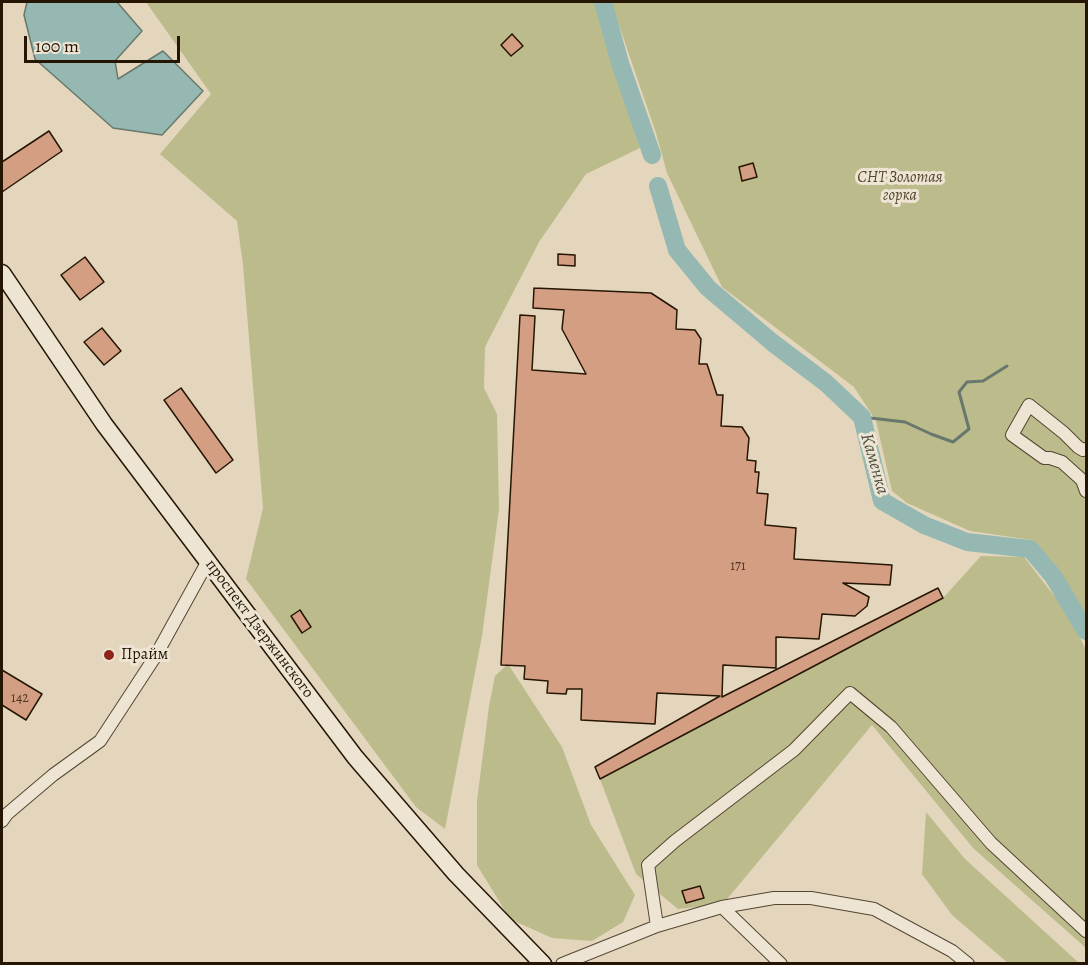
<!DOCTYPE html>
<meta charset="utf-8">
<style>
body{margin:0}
#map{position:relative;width:1088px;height:965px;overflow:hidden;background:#e4d6bc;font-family:Alegreya,serif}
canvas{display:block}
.frame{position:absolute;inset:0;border:3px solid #241603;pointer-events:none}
.scale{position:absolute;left:24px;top:36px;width:156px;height:27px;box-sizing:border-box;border:3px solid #241603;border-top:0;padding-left:8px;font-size:18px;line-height:21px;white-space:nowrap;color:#241603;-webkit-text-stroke:4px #ede4d3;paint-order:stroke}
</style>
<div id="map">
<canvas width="1088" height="965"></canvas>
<div class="frame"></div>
<div class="scale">100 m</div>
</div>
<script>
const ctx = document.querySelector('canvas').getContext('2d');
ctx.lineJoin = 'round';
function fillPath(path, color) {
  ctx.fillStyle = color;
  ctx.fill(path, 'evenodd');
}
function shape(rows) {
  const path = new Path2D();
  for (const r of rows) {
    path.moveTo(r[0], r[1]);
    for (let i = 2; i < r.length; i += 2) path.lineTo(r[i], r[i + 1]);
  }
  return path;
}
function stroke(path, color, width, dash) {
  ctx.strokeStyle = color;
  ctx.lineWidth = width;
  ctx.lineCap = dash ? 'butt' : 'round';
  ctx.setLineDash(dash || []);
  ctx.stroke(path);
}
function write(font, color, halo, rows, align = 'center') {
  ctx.font = font + ' Alegreya,serif';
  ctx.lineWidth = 6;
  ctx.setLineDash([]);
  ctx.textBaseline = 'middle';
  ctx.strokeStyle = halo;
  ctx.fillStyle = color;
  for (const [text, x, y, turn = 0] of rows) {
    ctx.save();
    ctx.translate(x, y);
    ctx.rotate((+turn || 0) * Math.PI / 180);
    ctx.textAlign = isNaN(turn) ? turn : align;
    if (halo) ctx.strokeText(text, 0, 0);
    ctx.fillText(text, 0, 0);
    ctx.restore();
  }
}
fillPath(shape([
 [146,2,598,2,614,64,640,148,586,174,539,242,485,347,484,388,497,414,499,509,482,636,445,829,416,807,246,579,263,508,243,265,237,221,160,154,211,94],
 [611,2,1086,2,1086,615,1071,589,1032,540,970,531,907,503,892,491,876,421,854,387,722,287,667,173,656,133],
 [981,556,1024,557,1069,615,1086,650,1086,948,973,848,872,725,723,904,678,909,636,874,600,779,943,598],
 [508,664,562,747,591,825,635,895,623,922,592,941,552,938,510,919,477,865,477,801,489,706,495,676],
 [926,812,965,859,1079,963,1008,963,952,915,922,874]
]), '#bcbb8b');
const water = shape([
 [27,2,117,2,142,31,115,61,118,79,163,51,203,91,162,135,113,128,35,59,24,15,27,2]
]);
fillPath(water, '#95b9b2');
stroke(water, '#68786c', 1.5);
stroke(shape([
 [862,417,905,422,931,434,953,442,969,429,959,392,967,382,983,381,1007,366]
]), '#68786c', 3);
stroke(shape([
 [603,2,620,63,652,155],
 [658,186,677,250,708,288,773,343,826,383,862,417,882,501,924,525,967,542,1030,549,1053,576,1086,631]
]), '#95b9b2', 18);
const building = shape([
 [512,34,523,46,511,56,501,45,512,34],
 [49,131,62,151,2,192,2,162,49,131],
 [753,163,757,177,742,181,739,167,753,163],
 [558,254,575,255,575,266,558,265,558,254],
 [85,257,104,282,80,300,61,275,85,257],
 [534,288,651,293,677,310,676,329,695,330,701,339,699,364,707,364,717,395,723,395,721,426,742,427,749,438,747,460,756,461,755,472,759,472,757,493,768,494,765,525,796,528,794,559,892,565,890,585,843,583,869,597,867,606,855,616,822,614,819,639,776,637,776,668,723,665,722,697,938,588,943,598,600,779,595,767,720,696,657,693,655,724,581,720,582,689,567,689,566,694,547,693,548,681,524,679,525,666,501,665,520,315,535,316,532,370,586,374,562,329,564,310,533,308,534,288],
 [102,328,121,351,104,365,84,342,102,328],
 [181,388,233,460,216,473,164,400,181,388],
 [300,610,311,627,302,633,291,616,300,610],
 [2,670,42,694,26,720,2,705,2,670],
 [700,886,704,898,686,903,682,891,700,886]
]);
fillPath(building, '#d49e83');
stroke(building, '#241603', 1.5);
const street = shape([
 [1086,449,1083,450,1078,447,1064,433,1029,405,1012,435,1044,458,1050,458,1062,462,1082,480,1086,491],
 [2,821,7,814,53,775,100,741,155,657,208,561],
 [722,907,781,964],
 [657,926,648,865,675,841,794,750,850,693,891,727,991,843,1086,931],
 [562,964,657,926,722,907,774,898,811,898,874,909,952,951,968,964]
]);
const secondary = shape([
 [2,273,104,424,355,757,456,874,543,964]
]);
stroke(street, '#544631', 14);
stroke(secondary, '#241603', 19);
stroke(street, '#ede4d3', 12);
stroke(secondary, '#ede4d3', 16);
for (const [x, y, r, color] of [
 [109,655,6,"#8f2418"]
]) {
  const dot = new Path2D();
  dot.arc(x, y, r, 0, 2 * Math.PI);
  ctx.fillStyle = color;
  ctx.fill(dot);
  stroke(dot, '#ede4d3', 2);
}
write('14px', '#503823', null, [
 ["171",738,567],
 ["142",20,699]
]);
write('italic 16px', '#52482c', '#ede4d3', [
 ["СНТ Золотая",900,178],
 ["горка",900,196]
]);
write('16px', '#241603', '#ede4d3', [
 ["проспект Дзержинского",259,629,53]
]);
write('16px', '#241603', '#ede4d3', [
 ["Прайм",121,655]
], 'left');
write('italic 18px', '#4c4f40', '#ede4d3', [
 ["Каменка",874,464,74]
]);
</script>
